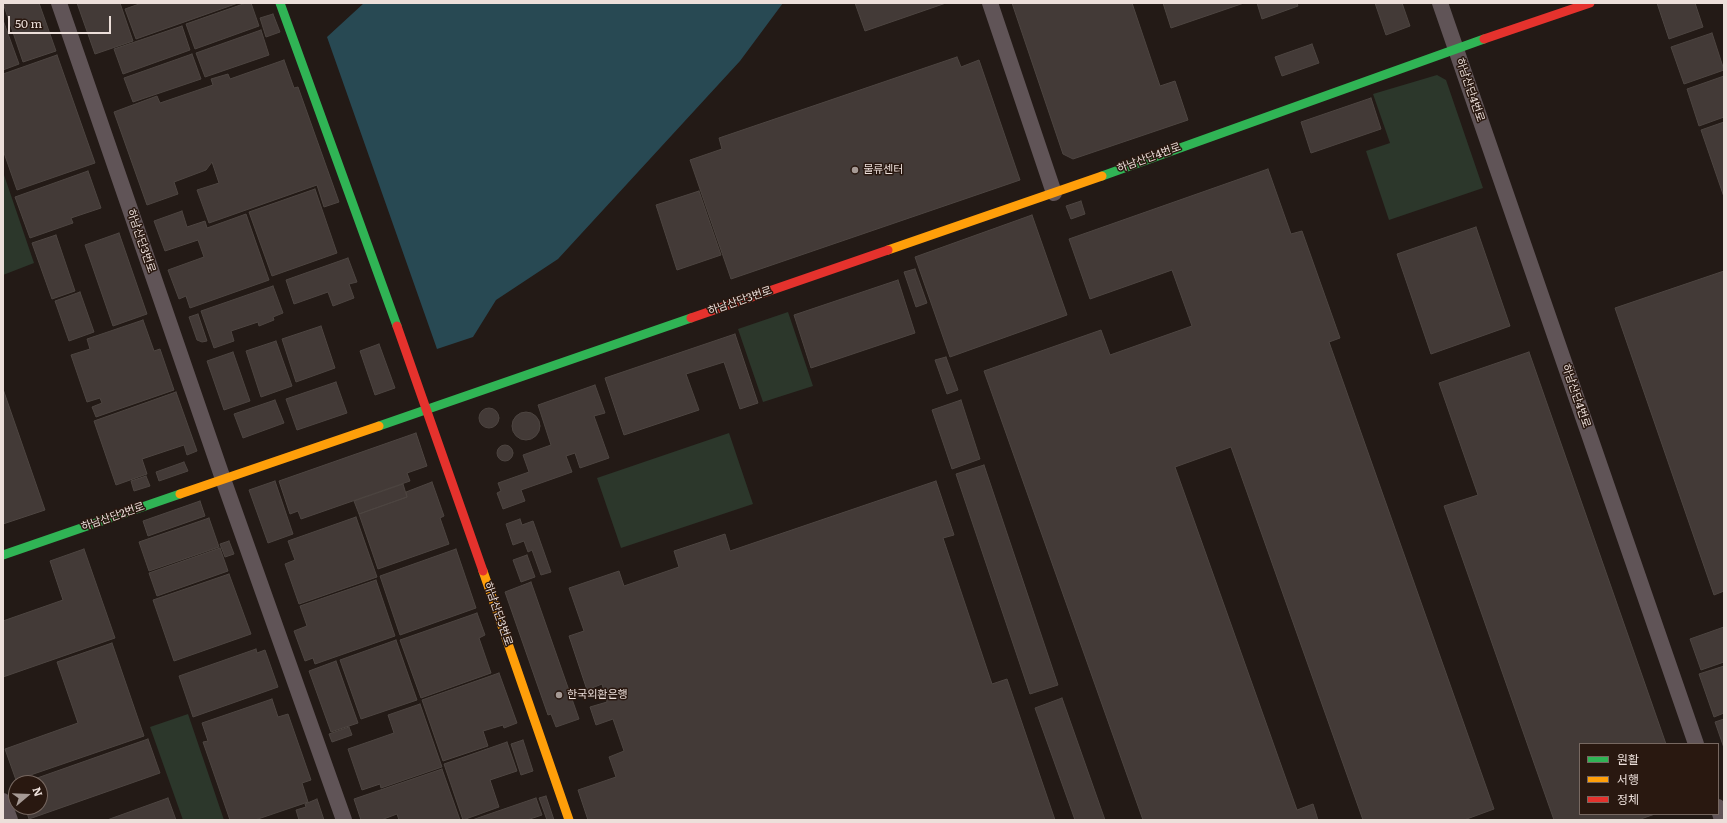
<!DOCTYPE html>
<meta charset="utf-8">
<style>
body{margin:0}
#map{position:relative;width:1727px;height:823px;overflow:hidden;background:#231a16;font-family:Literata,"Noto Sans KR",serif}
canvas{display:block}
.frame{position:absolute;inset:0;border:4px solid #ecdfda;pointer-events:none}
.legend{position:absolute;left:1579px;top:743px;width:140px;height:72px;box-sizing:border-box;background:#291810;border:1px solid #776861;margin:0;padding:5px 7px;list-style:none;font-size:12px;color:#ecdfda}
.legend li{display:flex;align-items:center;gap:8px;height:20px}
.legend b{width:20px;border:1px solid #776861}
.north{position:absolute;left:8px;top:775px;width:40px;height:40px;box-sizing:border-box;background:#291810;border:1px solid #776861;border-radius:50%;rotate:71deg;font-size:11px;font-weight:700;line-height:16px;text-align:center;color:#ecdfda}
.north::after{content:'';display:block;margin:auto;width:14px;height:18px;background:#a69a95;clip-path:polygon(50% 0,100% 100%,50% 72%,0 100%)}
.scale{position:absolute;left:8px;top:16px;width:103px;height:18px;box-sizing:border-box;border:2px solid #ecdfda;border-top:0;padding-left:5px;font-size:12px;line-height:14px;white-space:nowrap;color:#ecdfda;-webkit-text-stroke:3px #291810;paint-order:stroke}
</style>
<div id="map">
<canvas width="1727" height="823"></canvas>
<div class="frame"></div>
<ul class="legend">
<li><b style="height:5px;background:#30b455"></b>원활</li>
<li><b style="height:5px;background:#ff9f0a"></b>서행</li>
<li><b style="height:5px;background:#e5322d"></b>정체</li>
</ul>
<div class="north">N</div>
<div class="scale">50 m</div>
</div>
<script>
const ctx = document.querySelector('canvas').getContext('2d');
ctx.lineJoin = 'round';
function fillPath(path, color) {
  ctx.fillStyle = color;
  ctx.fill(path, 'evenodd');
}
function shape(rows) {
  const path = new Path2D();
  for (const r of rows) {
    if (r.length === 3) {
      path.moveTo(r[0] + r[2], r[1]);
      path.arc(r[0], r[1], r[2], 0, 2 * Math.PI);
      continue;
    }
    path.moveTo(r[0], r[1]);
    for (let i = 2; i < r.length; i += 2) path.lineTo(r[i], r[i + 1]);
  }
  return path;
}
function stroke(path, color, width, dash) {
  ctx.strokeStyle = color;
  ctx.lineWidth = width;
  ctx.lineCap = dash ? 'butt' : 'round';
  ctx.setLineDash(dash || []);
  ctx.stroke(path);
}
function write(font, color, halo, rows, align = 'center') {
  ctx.font = font + ' Literata,"Noto Sans KR",serif';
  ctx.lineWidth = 3;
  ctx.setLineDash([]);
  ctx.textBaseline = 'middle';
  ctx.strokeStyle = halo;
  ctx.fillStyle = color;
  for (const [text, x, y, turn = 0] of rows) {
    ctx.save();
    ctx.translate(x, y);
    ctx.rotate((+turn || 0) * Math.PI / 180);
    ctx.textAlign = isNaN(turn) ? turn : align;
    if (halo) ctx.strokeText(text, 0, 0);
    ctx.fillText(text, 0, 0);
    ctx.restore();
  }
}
fillPath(shape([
 [1437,75,1446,80,1483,188,1389,220,1366,151,1390,143,1373,94],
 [3,172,34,263,3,275],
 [788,312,813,386,763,402,738,329],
 [729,433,753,504,621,548,597,478],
 [188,714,224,820,183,820,150,727]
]), '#2c372b');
fillPath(shape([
 [364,3,783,3,740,61,558,259,496,300,473,337,437,349,327,37]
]), '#284953');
const building = shape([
 [3,3,39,3,56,51,23,62,3,3],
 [77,3,120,3,133,41,95,54,77,3],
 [142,3,238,3,136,39,125,9,142,3],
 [246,3,251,3,259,26,195,49,186,24,246,3],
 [855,3,946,3,865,31,855,3],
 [1012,3,1132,3,1160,86,1175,81,1188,120,1073,159,1063,154,1012,3],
 [1163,3,1244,3,1171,28,1163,3],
 [1257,3,1297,3,1298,6,1262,19,1257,3],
 [1375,3,1402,3,1410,26,1386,35,1375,3],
 [1657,3,1695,3,1703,27,1669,39,1657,3],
 [273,14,280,32,266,37,260,18,273,14],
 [3,20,19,64,3,70,3,20],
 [182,26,190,50,123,74,114,49,182,26],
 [261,30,269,55,205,77,196,53,261,30],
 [1712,33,1724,70,1684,84,1671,47,1712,33],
 [1312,44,1319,63,1282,76,1275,57,1312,44],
 [192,54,201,79,133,102,124,78,192,54],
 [57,55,95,163,17,190,3,150,3,74,57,55],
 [957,57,961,67,979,60,1020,180,731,279,690,160,722,149,719,138,957,57],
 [284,60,294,88,298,87,339,202,324,207,317,185,209,223,197,190,219,183,212,162,206,170,174,182,178,194,147,205,114,112,157,96,160,103,213,85,211,79,228,74,230,79,284,60],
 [1724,76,1724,117,1699,126,1687,89,1724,76],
 [1371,98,1381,129,1311,153,1301,122,1371,98],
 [1724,122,1724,197,1701,130,1724,122],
 [1268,169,1291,234,1302,231,1340,338,1329,342,1494,809,1464,820,1363,820,1231,447,1175,467,1297,810,1313,804,1318,820,1143,820,984,371,1101,330,1110,355,1192,326,1172,270,1090,299,1069,239,1268,169],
 [88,171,101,208,71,218,73,223,30,238,15,197,88,171],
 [315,189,337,253,272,276,249,212,315,189],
 [699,191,721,255,677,270,656,205,699,191],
 [1081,201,1085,214,1071,219,1066,206,1081,201],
 [182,211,187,227,205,221,207,228,246,214,269,280,190,308,186,296,179,299,168,270,204,257,198,240,165,251,154,221,182,211],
 [1032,215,1067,315,950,357,915,257,1032,215],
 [1476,227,1510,326,1431,354,1397,254,1476,227],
 [119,233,147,314,113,326,85,245,119,233],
 [56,235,75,291,52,299,32,243,56,235],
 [348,258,357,282,349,284,354,298,333,306,328,292,294,304,286,280,348,258],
 [915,269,927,303,916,307,904,272,915,269],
 [1724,271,1724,591,1714,595,1615,308,1724,271],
 [898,280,915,333,811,368,794,315,898,280],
 [273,286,283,313,273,317,274,320,259,326,258,322,231,331,234,341,214,348,201,311,273,286],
 [80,292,94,332,69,341,55,301,80,292],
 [198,314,207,341,202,342,197,340,189,317,198,314],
 [143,320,154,351,160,349,174,390,96,417,92,407,102,403,100,398,87,402,71,355,90,349,87,339,143,320],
 [321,326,335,368,296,382,282,339,321,326],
 [735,334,758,403,740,409,724,362,686,374,699,410,624,435,605,378,735,334],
 [276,341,292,386,261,397,246,351,276,341],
 [379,344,395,388,375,395,360,351,379,344],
 [233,352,250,401,224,410,207,361,233,352],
 [1529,352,1666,744,1580,744,1580,814,1655,814,1638,820,1554,820,1444,506,1478,495,1439,383,1529,352],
 [946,357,958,390,947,394,935,360,946,357],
 [336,382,347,413,297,430,286,399,336,382],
 [595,385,605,413,594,416,609,458,580,468,575,453,566,456,572,472,521,490,525,501,503,509,497,493,501,491,498,483,529,472,523,455,551,445,538,405,595,385],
 [3,389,45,510,3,524,3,389],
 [176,392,197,451,187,455,184,445,142,459,147,474,116,485,94,421,176,392],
 [275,400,284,423,243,438,234,414,275,400],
 [961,400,980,459,952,469,932,410,961,400],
 [489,418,10],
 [526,426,14],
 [416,433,427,466,407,473,410,481,301,519,298,511,290,514,279,481,416,433],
 [505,453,8],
 [184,462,188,471,159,481,156,472,184,462],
 [984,465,1058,685,1030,694,956,474,984,465],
 [146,476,150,486,134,491,131,481,146,476],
 [275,481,293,534,268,543,249,490,275,481],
 [936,481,954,535,943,538,992,684,1007,679,1055,820,588,820,578,790,616,777,609,757,624,751,613,719,596,725,590,707,607,702,602,684,587,690,569,636,584,631,569,588,619,571,624,586,679,567,674,551,725,534,730,551,936,481],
 [432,482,444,516,440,518,449,544,378,569,359,514,407,497,406,492,432,482],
 [403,484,407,497,359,514,354,501,403,484],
 [200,501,205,516,148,536,143,521,200,501],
 [356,517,377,577,299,604,285,564,295,560,288,541,356,517],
 [209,518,219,547,149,571,139,542,209,518],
 [520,519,522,525,533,521,551,572,541,575,532,550,528,552,524,541,513,545,506,524,520,519],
 [229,541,234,554,225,557,220,544,229,541],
 [220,548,228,571,157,596,149,573,220,548],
 [84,549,115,638,3,677,3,621,63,600,50,561,84,549],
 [456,549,476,608,400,635,380,576,456,549],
 [527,555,535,577,521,582,513,560,527,555],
 [229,574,251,634,174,661,153,600,229,574],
 [376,580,395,636,315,664,313,658,305,661,294,631,307,626,300,606,376,580],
 [531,582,579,719,556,727,551,714,548,715,505,592,531,582],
 [477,613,485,635,479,638,491,673,421,698,400,640,477,613],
 [1724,627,1724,662,1701,670,1690,639,1724,627],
 [396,640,417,700,361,719,340,660,396,640],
 [112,643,144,736,16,780,5,749,78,723,57,662,112,643],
 [256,649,257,653,265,650,278,687,193,717,179,676,256,649],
 [336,661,358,723,331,732,309,671,336,661],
 [1724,666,1724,713,1714,717,1699,674,1724,666],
 [499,673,517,723,504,728,503,725,483,731,488,746,443,761,422,700,499,673],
 [1062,698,1105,820,1075,820,1035,708,1062,698],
 [272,699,278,717,288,714,311,780,302,783,308,802,255,820,230,820,203,742,208,741,202,723,272,699],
 [420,704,442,767,381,788,380,784,362,790,348,749,394,733,388,715,420,704],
 [1724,719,1724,748,1715,722,1724,719],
 [349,727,352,735,332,742,329,734,349,727],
 [148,739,160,773,29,819,25,807,40,807,40,783,23,783,148,739],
 [523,740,533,771,521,775,511,744,523,740],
 [507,742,517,771,490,780,499,807,463,820,444,764,507,742],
 [442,769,460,820,399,820,397,814,381,820,361,820,354,799,442,769],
 [546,796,554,820,547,820,539,798,546,796],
 [168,798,176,820,107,820,168,798],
 [536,798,542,815,527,820,472,820,536,798],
 [317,799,324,820,299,820,296,810,306,807,305,804,317,799]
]);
fillPath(building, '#433a37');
stroke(building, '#4d4541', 1);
stroke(shape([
 [59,3,223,479,344,820],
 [990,3,1054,193],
 [1440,3,1696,744],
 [3,801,10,820],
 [1718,807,1722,820]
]), '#605457', 16);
stroke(shape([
 [280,3,397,326],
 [1102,176,1484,39],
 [379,426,691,318],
 [3,555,180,494]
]), '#30b455', 9);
stroke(shape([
 [888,250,1102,176],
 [180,494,379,426],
 [483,571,569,820]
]), '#ff9f0a', 9);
stroke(shape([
 [1484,39,1590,3],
 [691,318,888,250],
 [397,326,483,571]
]), '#e5322d', 9);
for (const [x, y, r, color] of [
 [855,170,4,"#a69a95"],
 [559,695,4,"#a69a95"]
]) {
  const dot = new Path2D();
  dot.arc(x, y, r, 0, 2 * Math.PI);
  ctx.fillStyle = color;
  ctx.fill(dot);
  stroke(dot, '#291810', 1.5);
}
write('11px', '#ecdfda', '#291810', [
 ["하남산단4번로",1470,90,71],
 ["하남산단4번로",1149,158,-20],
 ["하남산단3번로",141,241,71],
 ["하남산단3번로",740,301,-19],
 ["하남산단4번로",1576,396,71],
 ["하남산단2번로",113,517,-19],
 ["하남산단3번로",498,614,71]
]);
write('11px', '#ecdfda', '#291810', [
 ["물류센터",863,170],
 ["한국외환은행",567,695]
], 'left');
</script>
